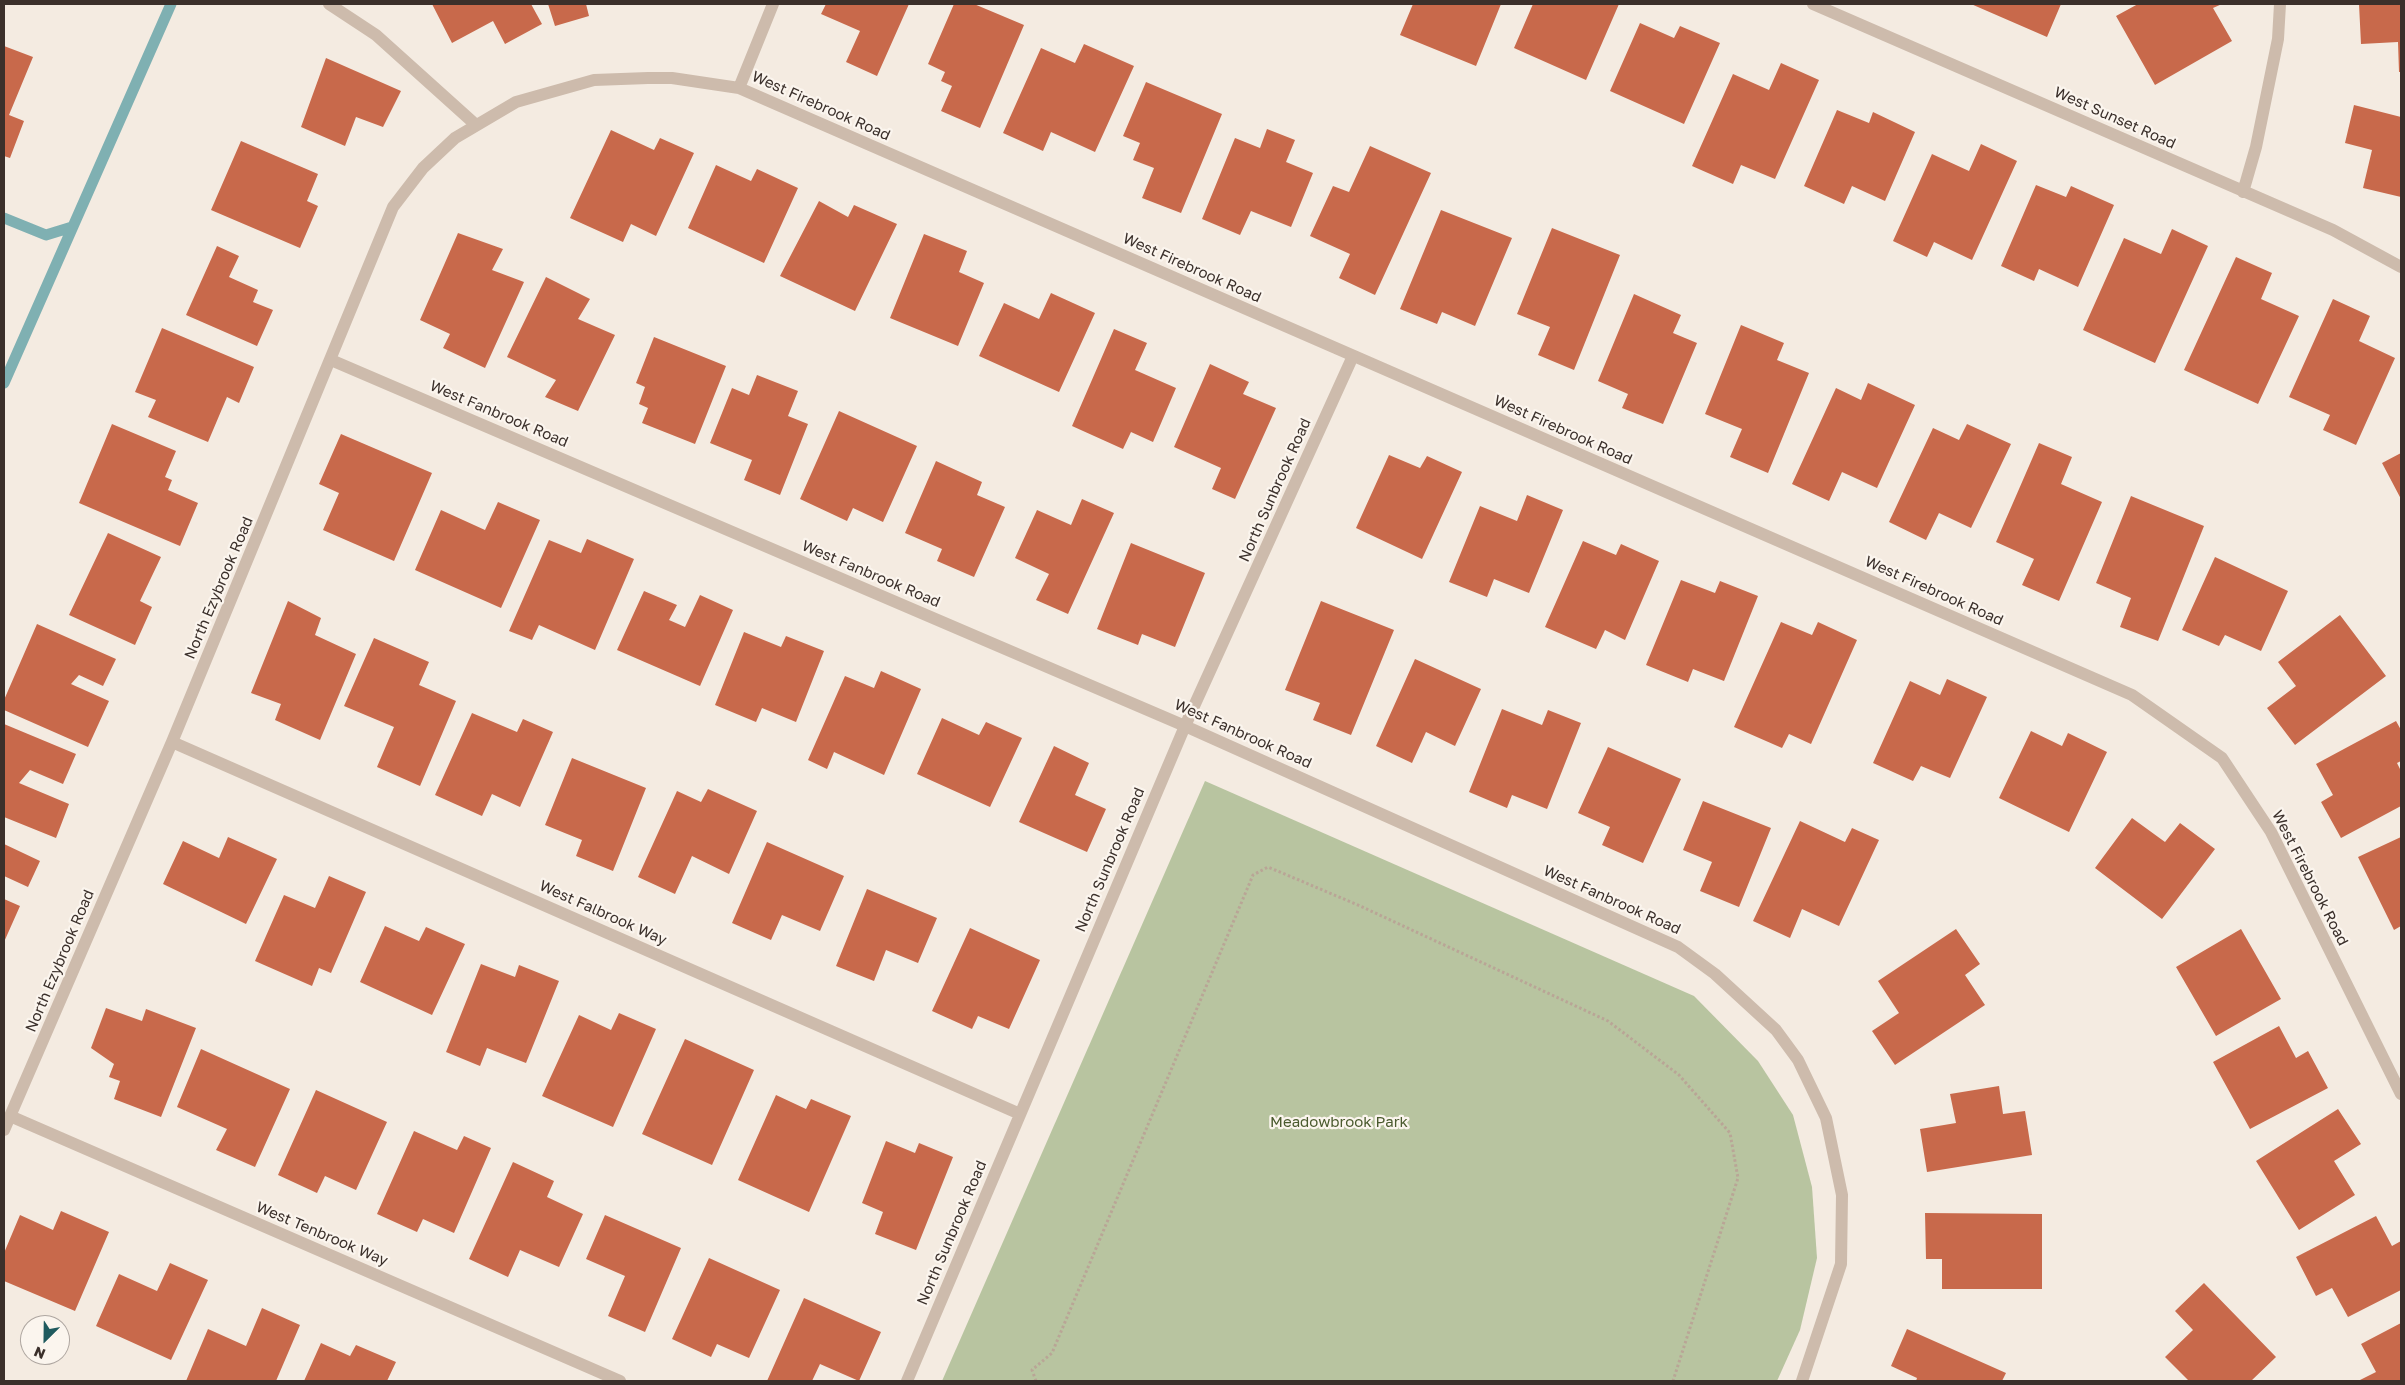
<!DOCTYPE html>
<style>
body{margin:0}
#map{position:relative;width:2405px;height:1385px;overflow:hidden;background:#f4ebe1;font-family:"Golos Text",sans-serif}
canvas{display:block}
.frame{position:absolute;inset:0;border:5px solid #3b302b;pointer-events:none}
.north{position:absolute;left:20px;top:1315px;width:50px;height:50px;box-sizing:border-box;background:#fbf5ee;border:1px solid #aea6a0;border-radius:50%;rotate:203deg;font-size:14px;font-weight:700;line-height:20px;text-align:center;color:#3b302b}
.north::after{content:'';display:block;margin:auto;width:18px;height:22px;background:#1f5a5e;clip-path:polygon(50% 0,100% 100%,50% 72%,0 100%)}
</style>
<div id="map">
<canvas width="2405" height="1385"></canvas>
<div class="frame"></div>
<div class="north">N</div>
</div>
<script>
const ctx = document.querySelector('canvas').getContext('2d');
ctx.lineJoin = 'round';
function fillPath(path, color) {
  ctx.fillStyle = color;
  ctx.fill(path, 'evenodd');
}
function shape(rows) {
  const path = new Path2D();
  for (const r of rows) {
    path.moveTo(r[0], r[1]);
    for (let i = 2; i < r.length; i += 2) path.lineTo(r[i], r[i + 1]);
  }
  return path;
}
function stroke(path, color, width, dash) {
  ctx.strokeStyle = color;
  ctx.lineWidth = width;
  ctx.lineCap = dash ? 'butt' : 'round';
  ctx.setLineDash(dash || []);
  ctx.stroke(path);
}
function write(font, color, halo, rows, align = 'center') {
  ctx.font = font + ' "Golos Text",sans-serif';
  ctx.lineWidth = 4.5;
  ctx.setLineDash([]);
  ctx.textBaseline = 'middle';
  ctx.strokeStyle = halo;
  ctx.fillStyle = color;
  for (const [text, x, y, turn = 0] of rows) {
    ctx.save();
    ctx.translate(x, y);
    ctx.rotate((+turn || 0) * Math.PI / 180);
    ctx.textAlign = isNaN(turn) ? turn : align;
    if (halo) ctx.strokeText(text, 0, 0);
    ctx.fillText(text, 0, 0);
    ctx.restore();
  }
}
fillPath(shape([
 [1205,781,1694,996,1758,1061,1793,1115,1812,1187,1817,1258,1800,1330,1777,1381,942,1381]
]), '#b8c4a0');
stroke(shape([
 [4,218,46,235,72,227],
 [4,383,171,4]
]), '#7fb0b2', 11);
fillPath(shape([
 [432,4,531,4,542,24,505,44,493,21,452,43],
 [548,4,586,4,589,16,555,26],
 [826,4,909,4,877,76,846,62,860,31,821,14],
 [954,4,974,4,1024,25,980,128,941,111,952,86,941,81,945,72,928,64],
 [1413,4,1501,4,1476,66,1400,35],
 [1533,4,1619,4,1586,80,1514,48],
 [1971,4,2061,4,2047,37],
 [2138,4,2222,4,2213,8,2232,41,2155,85,2116,16],
 [2359,4,2401,4,2401,72,2399,72,2398,42,2361,44],
 [1640,23,1674,38,1680,26,1720,43,1684,124,1610,91],
 [1084,44,1134,66,1095,152,1051,132,1043,151,1003,133,1041,48,1075,63],
 [4,46,33,57,9,115,24,121,10,158,4,156],
 [326,58,401,91,383,127,356,117,345,146,301,127],
 [1781,63,1819,80,1775,179,1741,165,1733,184,1692,166,1733,74,1769,90],
 [1146,82,1222,114,1181,213,1142,198,1154,168,1133,160,1140,143,1123,136],
 [2354,105,2401,117,2401,197,2363,188,2372,150,2345,143],
 [1837,110,1869,123,1873,112,1915,132,1885,201,1852,186,1844,204,1804,186],
 [1267,129,1295,140,1286,162,1313,173,1291,227,1251,211,1240,235,1202,219,1235,138,1260,148],
 [611,130,654,150,660,138,694,153,656,236,631,224,623,242,570,218],
 [241,141,318,174,307,201,318,206,300,248,211,210],
 [1981,144,2017,161,1972,260,1934,242,1927,257,1893,241,1932,154,1969,171],
 [1370,146,1431,173,1375,295,1339,278,1350,254,1310,236,1333,186,1349,192],
 [716,165,751,181,757,169,798,188,764,263,688,228],
 [2036,185,2066,197,2071,186,2114,205,2078,287,2039,269,2034,281,2001,266],
 [819,201,848,217,854,205,897,224,855,311,780,276],
 [1441,210,1512,238,1475,326,1442,312,1437,324,1400,309],
 [1552,228,1620,255,1574,370,1538,355,1550,327,1517,314],
 [2172,229,2208,246,2155,363,2083,330,2124,238,2161,254],
 [458,233,503,249,492,270,524,282,485,368,443,348,450,334,420,320],
 [924,234,967,251,959,272,984,283,958,346,890,318],
 [217,246,239,256,229,277,258,290,253,302,273,310,257,346,186,315],
 [2236,257,2272,273,2261,299,2299,316,2258,404,2184,370],
 [546,277,590,299,578,319,615,335,578,411,545,397,556,380,507,357],
 [1051,293,1095,313,1059,392,979,356,1004,303,1039,319],
 [1634,294,1681,315,1673,333,1697,343,1663,424,1622,408,1628,394,1598,381],
 [2333,299,2370,316,2359,341,2395,358,2356,445,2323,430,2330,415,2289,397],
 [1741,325,1784,343,1777,360,1809,373,1768,473,1730,457,1742,429,1705,414],
 [162,328,254,367,239,403,227,397,208,442,148,417,156,400,135,392],
 [1114,329,1147,343,1135,370,1176,388,1153,442,1131,432,1123,449,1072,426],
 [654,337,726,366,695,444,642,423,648,408,639,404,645,387,636,383],
 [1210,364,1249,382,1243,394,1276,408,1235,499,1212,489,1221,468,1174,447],
 [757,375,798,391,788,416,808,424,780,495,744,480,752,460,710,443,732,388,749,395],
 [1868,383,1915,405,1877,488,1842,472,1829,501,1792,484,1836,388,1861,400],
 [839,411,917,446,883,522,853,508,847,521,800,499],
 [112,424,176,451,165,477,172,480,168,490,198,503,180,546,79,503],
 [1967,424,2011,444,1971,528,1939,513,1926,540,1889,522,1933,428,1959,440],
 [341,434,432,473,394,561,323,530,339,493,319,484],
 [2039,443,2072,457,2061,484,2102,502,2059,601,2022,585,2034,559,1996,542],
 [2401,453,2401,499,2382,463],
 [1389,455,1420,468,1427,456,1462,472,1422,559,1356,528],
 [936,461,982,482,977,495,1005,507,974,577,937,561,942,549,905,533],
 [1527,495,1563,510,1529,593,1494,579,1487,597,1449,582,1480,506,1517,521],
 [2131,496,2204,526,2158,641,2120,627,2131,598,2096,583],
 [1082,499,1114,513,1068,614,1036,600,1049,574,1015,558,1037,510,1071,525],
 [498,502,540,520,501,608,415,570,441,510,485,530],
 [108,533,161,557,140,601,152,607,135,645,69,615],
 [587,539,634,559,595,650,539,625,532,640,509,631,549,540,581,553],
 [1583,541,1616,555,1621,544,1659,561,1625,640,1605,630,1596,649,1545,627],
 [1131,543,1205,573,1175,647,1142,634,1138,645,1097,629],
 [2215,557,2288,591,2261,651,2225,635,2219,646,2182,630],
 [1681,580,1715,593,1720,581,1758,596,1724,681,1693,669,1688,682,1646,665],
 [644,591,677,605,669,620,685,627,700,595,733,610,700,686,617,650],
 [288,601,321,618,315,635,356,654,320,740,275,720,281,704,251,693],
 [1321,601,1394,630,1351,735,1313,720,1320,703,1285,690],
 [2340,615,2386,676,2295,745,2267,708,2296,686,2278,662],
 [1781,622,1812,635,1818,622,1857,640,1811,744,1789,734,1782,748,1734,727],
 [37,624,116,659,103,686,79,675,71,684,109,701,88,747,4,710,4,700],
 [744,632,781,647,786,636,824,651,796,722,762,708,756,722,715,705],
 [374,638,429,662,419,685,456,701,420,786,377,767,394,727,344,706],
 [1415,659,1481,689,1455,746,1426,732,1412,763,1376,746],
 [881,671,921,689,884,775,834,752,827,769,808,760,845,676,874,688],
 [1947,679,1987,697,1950,778,1921,766,1913,781,1873,763,1910,681,1940,695],
 [1502,709,1542,725,1548,710,1581,723,1547,809,1512,795,1507,808,1469,792],
 [472,713,517,732,523,719,553,732,520,807,492,794,482,816,435,795],
 [942,718,979,735,986,722,1022,738,990,807,917,774],
 [2396,721,2401,730,2401,761,2397,763,2401,771,2401,806,2341,838,2321,802,2333,795,2316,764],
 [4,724,76,754,63,784,30,770,19,783,69,804,56,838,4,817],
 [2031,731,2062,746,2068,733,2107,752,2069,832,1999,798],
 [1054,746,1089,763,1075,795,1106,809,1087,852,1019,822],
 [1608,747,1681,779,1643,863,1602,845,1610,827,1578,813],
 [572,758,646,788,613,871,576,856,582,840,545,825],
 [708,789,757,811,729,874,692,856,675,894,638,877,677,791,701,802],
 [1703,801,1771,828,1739,907,1700,891,1712,862,1683,850],
 [2132,818,2165,842,2180,823,2215,849,2162,919,2095,868],
 [1800,821,1845,842,1852,828,1879,840,1839,926,1802,909,1790,938,1753,921],
 [228,837,277,859,246,924,163,884,183,841,219,858],
 [2401,837,2401,926,2394,930,2358,857],
 [767,842,844,876,820,931,782,915,771,940,732,923],
 [4,844,40,861,28,887,4,876],
 [329,876,366,892,331,973,319,968,312,986,255,961,284,895,315,908],
 [867,889,937,918,918,963,886,950,874,981,836,966],
 [4,899,20,906,4,942],
 [385,926,419,941,426,927,465,944,432,1015,360,982],
 [970,928,1040,960,1009,1029,978,1016,972,1029,932,1011],
 [1956,929,1980,964,1965,975,1985,1005,1895,1065,1872,1031,1899,1013,1878,981],
 [2241,929,2281,999,2216,1036,2176,967],
 [481,964,515,977,519,965,559,981,526,1063,487,1048,480,1066,446,1052],
 [106,1008,142,1021,146,1009,196,1028,161,1117,114,1099,120,1081,109,1077,114,1064,91,1048],
 [619,1013,656,1029,613,1127,542,1096,579,1015,611,1030],
 [2279,1026,2296,1058,2308,1051,2328,1088,2250,1129,2213,1062],
 [685,1039,754,1070,712,1165,642,1134],
 [201,1049,290,1089,255,1167,216,1150,227,1129,177,1107],
 [1999,1086,2003,1114,2025,1111,2032,1155,1927,1172,1920,1129,1956,1123,1950,1094],
 [316,1090,387,1122,356,1190,325,1176,317,1193,278,1175],
 [776,1095,806,1109,811,1099,851,1116,809,1212,738,1180],
 [2338,1109,2361,1144,2334,1161,2355,1195,2299,1230,2256,1161],
 [414,1131,457,1150,464,1136,491,1148,454,1233,423,1219,417,1232,377,1214],
 [886,1141,915,1153,919,1143,953,1157,916,1250,875,1234,883,1212,862,1203],
 [513,1162,554,1181,547,1197,583,1214,559,1267,520,1250,508,1277,469,1259],
 [61,1211,109,1232,75,1311,4,1281,4,1253,20,1215,53,1230],
 [1925,1213,2042,1214,2042,1289,1942,1289,1942,1259,1926,1259],
 [605,1215,681,1248,645,1332,608,1316,625,1276,586,1259],
 [2376,1216,2392,1246,2401,1241,2401,1290,2348,1317,2332,1288,2316,1296,2296,1257],
 [709,1258,780,1290,749,1358,717,1344,711,1357,672,1339],
 [170,1263,208,1280,171,1360,96,1326,119,1274,157,1291],
 [2204,1283,2276,1357,2251,1381,2189,1381,2165,1357,2193,1330,2175,1311],
 [804,1298,881,1332,859,1381,820,1364,812,1381,767,1381],
 [262,1308,300,1325,276,1381,186,1381,208,1329,246,1346],
 [2401,1323,2401,1381,2358,1381,2376,1372,2361,1344],
 [1907,1329,2006,1373,2002,1381,1916,1381,1917,1378,1891,1366],
 [321,1343,350,1356,356,1345,396,1362,387,1381,304,1381]
]), '#c8694b');
stroke(shape([
 [1036,1381,1032,1370,1052,1353,1253,875,1268,867,1358,905,1608,1021,1679,1075,1730,1133,1738,1178,1673,1381]
]), '#b9a596', 3, [2.5, 2.5]);
stroke(shape([
 [329,4,376,35,476,125],
 [1813,4,2333,230,2401,267],
 [739,88,773,4],
 [2243,192,2256,147,2278,39,2280,4],
 [331,360,1185,726,1678,947,1715,974,1776,1030,1798,1060,1826,1118,1842,1195,1841,1264,1802,1381],
 [172,742,1020,1114],
 [10,1116,620,1381],
 [4,1130,172,742,393,207,423,168,455,138,516,102,594,80,648,78,672,78,739,88,2132,695,2222,758,2271,832,2401,1094],
 [907,1381,1185,726,1353,356]
]), '#cdbbac', 12);
write('15px', '#3b302b', '#fbf5ee', [
 ["West Firebrook Road",821,106,24],
 ["West Sunset Road",2115,118,24],
 ["West Firebrook Road",1192,268,24],
 ["West Fanbrook Road",499,414,23],
 ["West Firebrook Road",1563,430,24],
 ["North Sunbrook Road",1275,490,-66],
 ["West Fanbrook Road",871,574,23],
 ["North Ezybrook Road",219,588,-67],
 ["West Firebrook Road",1934,591,24],
 ["West Fanbrook Road",1243,734,24],
 ["North Sunbrook Road",1110,860,-67],
 ["West Firebrook Road",2310,878,63],
 ["West Fanbrook Road",1612,900,24],
 ["West Falbrook Way",603,913,24],
 ["North Ezybrook Road",60,961,-67],
 ["North Sunbrook Road",952,1233,-67],
 ["West Tenbrook Way",322,1234,23]
]);
write('15px', '#4a5a2e', '#fbf5ee', [
 ["Meadowbrook Park",1339,1122]
]);
</script>
